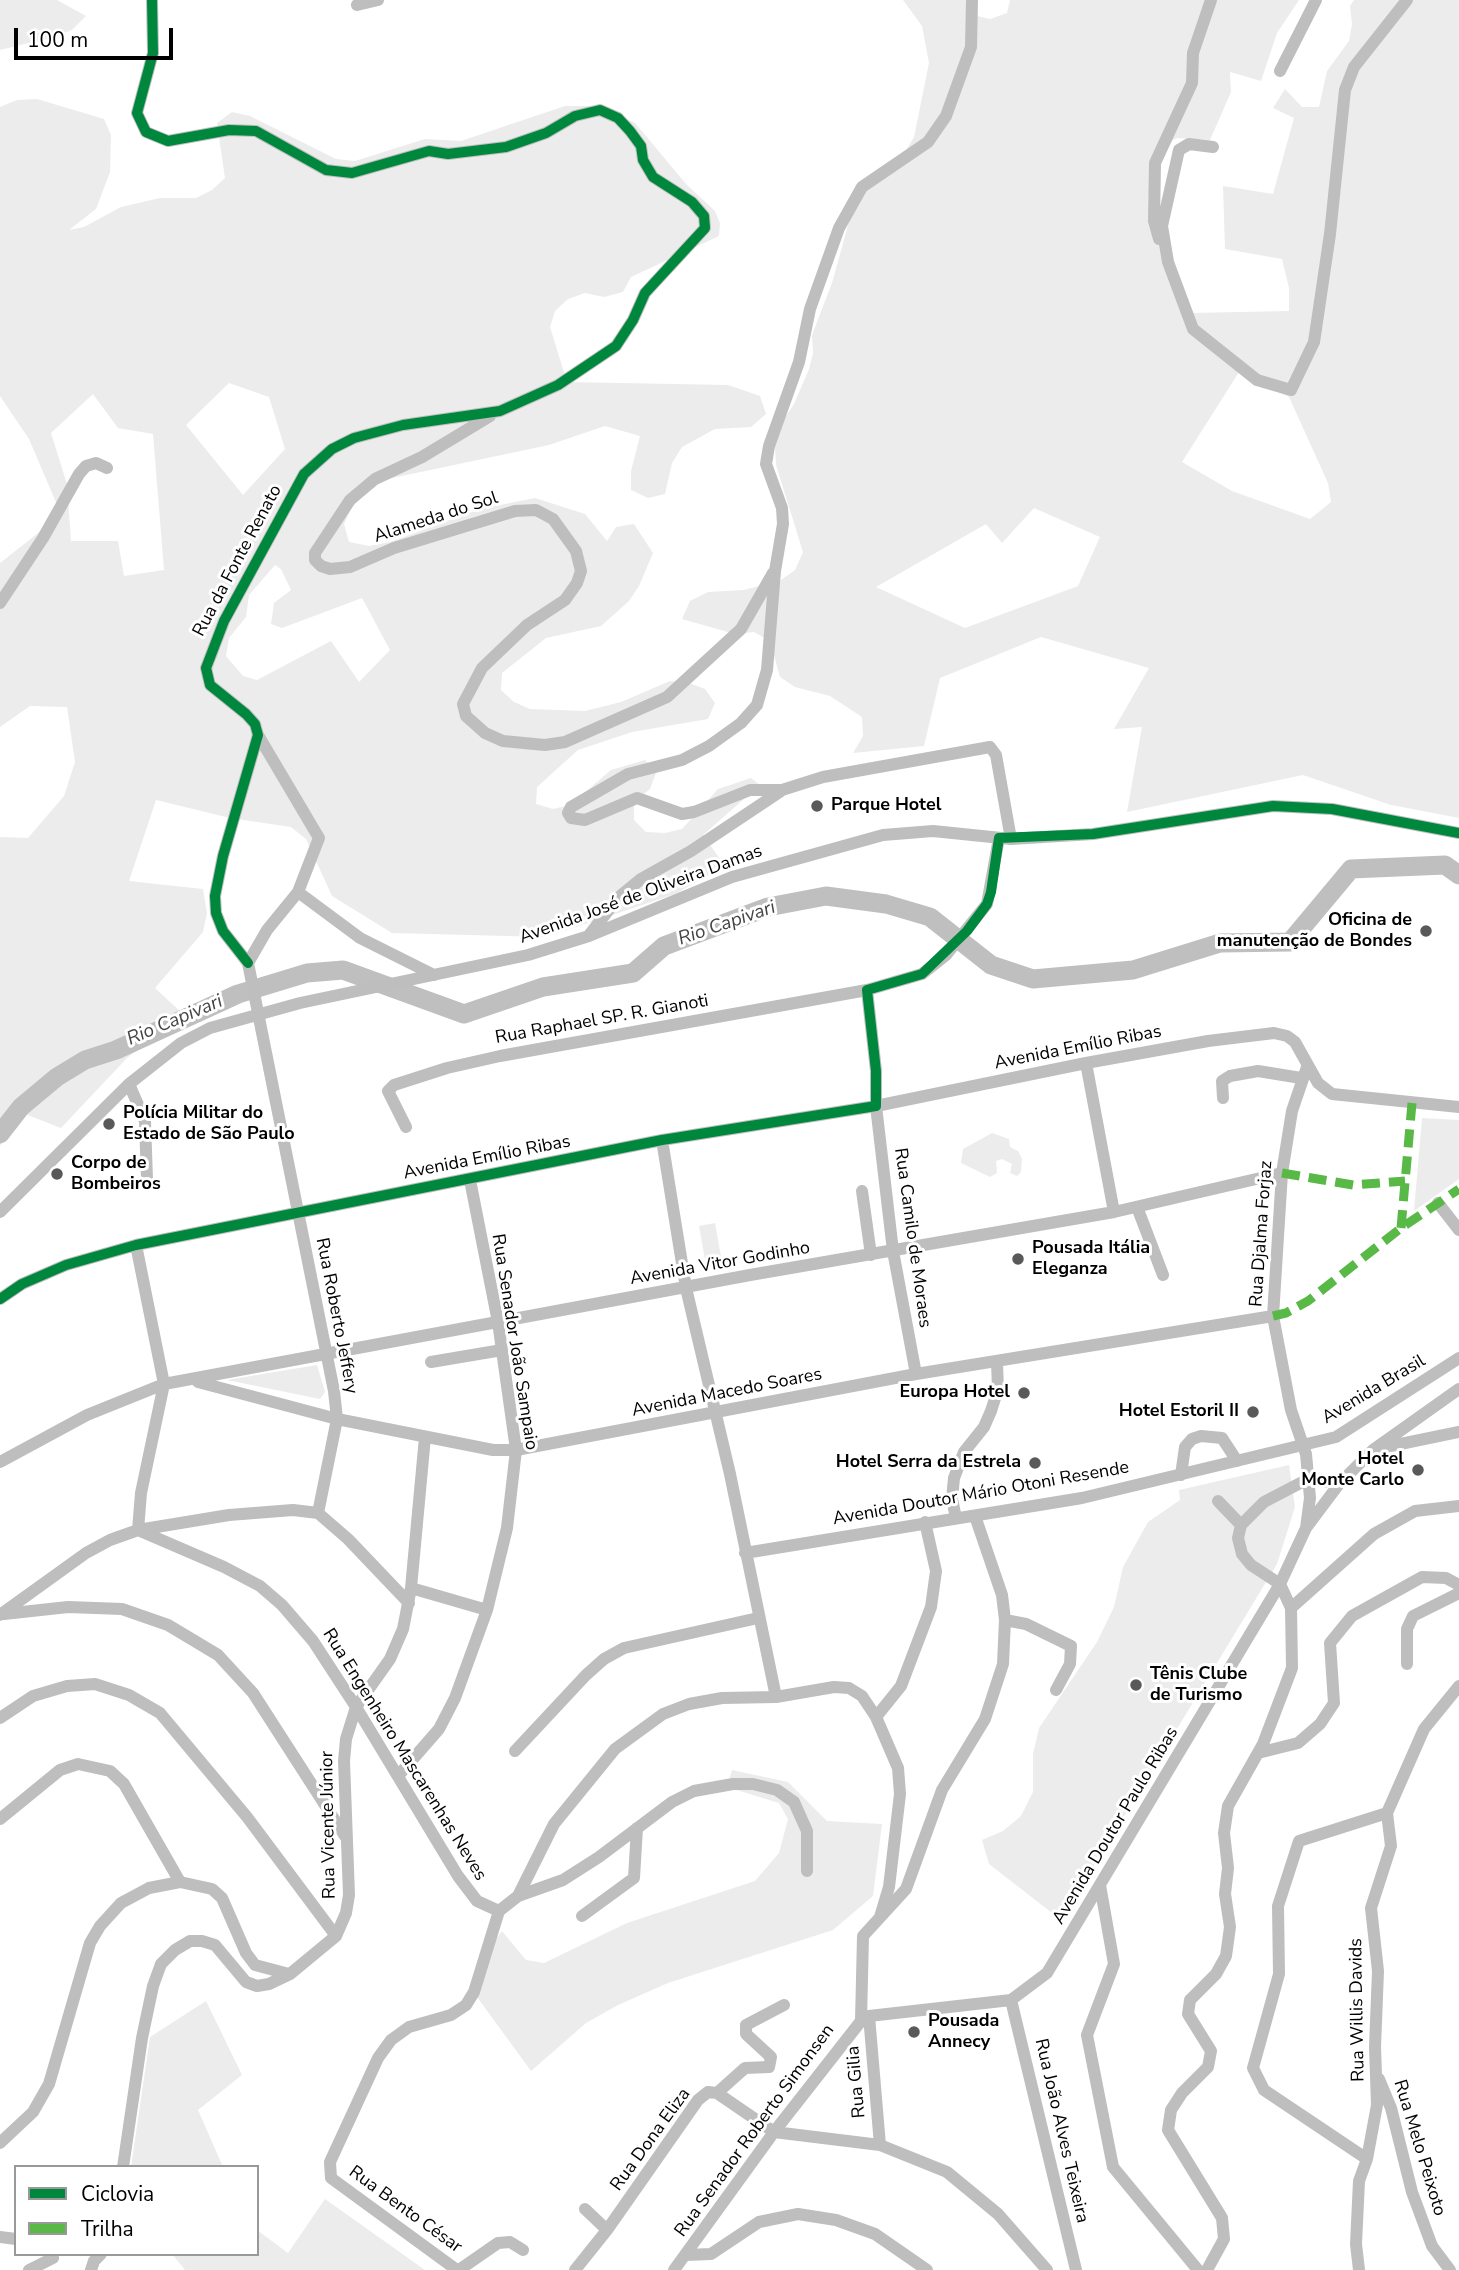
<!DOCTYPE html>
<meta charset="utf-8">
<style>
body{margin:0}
#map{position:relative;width:1459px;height:2270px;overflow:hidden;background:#fff;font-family:"Nunito Sans",sans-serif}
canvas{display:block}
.legend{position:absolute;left:14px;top:2165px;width:245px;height:91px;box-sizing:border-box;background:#fff;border:2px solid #999;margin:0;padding:9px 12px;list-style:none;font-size:21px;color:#000}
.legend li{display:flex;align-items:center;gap:14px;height:35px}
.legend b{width:35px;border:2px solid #999}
.scale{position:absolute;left:14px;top:28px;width:159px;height:32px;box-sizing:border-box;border:4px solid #000;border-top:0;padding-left:9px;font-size:21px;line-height:24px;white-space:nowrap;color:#000;-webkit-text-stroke:5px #fff;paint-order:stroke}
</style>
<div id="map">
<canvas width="1459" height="2270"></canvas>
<ul class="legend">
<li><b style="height:9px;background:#00873e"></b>Ciclovia</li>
<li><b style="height:9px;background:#58b947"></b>Trilha</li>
</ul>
<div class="scale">100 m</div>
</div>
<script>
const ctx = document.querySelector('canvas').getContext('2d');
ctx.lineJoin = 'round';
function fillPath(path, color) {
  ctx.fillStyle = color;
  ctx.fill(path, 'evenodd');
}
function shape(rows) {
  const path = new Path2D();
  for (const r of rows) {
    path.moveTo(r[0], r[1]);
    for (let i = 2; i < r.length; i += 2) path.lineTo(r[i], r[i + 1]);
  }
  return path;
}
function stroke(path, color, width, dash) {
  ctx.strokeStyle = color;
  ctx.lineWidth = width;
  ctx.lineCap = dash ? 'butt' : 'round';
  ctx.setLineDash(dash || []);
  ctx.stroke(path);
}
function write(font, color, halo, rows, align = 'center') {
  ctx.font = font + ' "Nunito Sans",sans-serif';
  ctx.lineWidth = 6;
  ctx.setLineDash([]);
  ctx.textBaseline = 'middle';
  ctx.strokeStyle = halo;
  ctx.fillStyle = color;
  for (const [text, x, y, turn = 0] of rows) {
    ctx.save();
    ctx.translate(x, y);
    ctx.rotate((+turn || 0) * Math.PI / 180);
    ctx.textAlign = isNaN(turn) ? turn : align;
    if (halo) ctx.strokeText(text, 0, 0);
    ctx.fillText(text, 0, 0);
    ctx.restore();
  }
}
fillPath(shape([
 [0,0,57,0,86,16,72,30,53,37,0,50],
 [903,0,977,0,977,16,990,19,1007,13,1010,0,1299,0,1277,33,1261,81,1230,72,1231,92,1210,140,1177,138,1169,142,1160,159,1157,210,1191,313,1289,311,1289,288,1282,259,1225,249,1223,186,1273,194,1294,118,1273,108,1285,89,1302,107,1319,107,1327,71,1349,41,1352,24,1350,6,1354,0,1459,0,1459,818,1391,805,1303,775,1127,812,1142,727,1114,729,1149,668,1041,637,940,678,924,746,853,753,863,736,862,717,830,696,795,687,780,677,770,641,754,632,735,634,682,619,690,601,708,592,744,590,781,580,795,570,803,552,776,465,775,446,784,419,794,404,809,369,813,353,812,335,832,283,860,182,905,152,914,137,929,63,922,26],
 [1239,372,1289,397,1328,483,1331,502,1310,519,1232,491,1182,462],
 [1034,508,1100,537,1078,586,965,628,876,587,986,524,1002,543],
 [37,99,104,119,111,135,110,172,96,209,69,230,84,227,121,207,160,198,196,198,212,190,225,178,217,123,232,112,250,116,336,159,355,161,425,139,461,141,565,106,600,106,635,123,687,185,715,211,720,223,719,236,631,277,623,292,604,297,585,293,568,299,555,311,550,327,567,382,728,385,760,396,766,414,751,427,715,429,682,447,672,463,665,494,648,498,631,490,631,471,640,436,605,426,549,445,378,481,352,507,344,524,349,542,369,546,390,542,480,509,535,498,585,514,607,541,616,527,634,524,653,553,639,586,629,601,601,626,546,638,502,673,501,690,514,702,530,709,585,711,621,702,670,681,689,683,705,689,715,703,708,719,632,732,578,750,537,787,536,804,553,809,570,805,611,770,645,760,656,773,650,789,634,802,634,820,646,832,665,833,682,829,718,789,751,778,760,785,703,835,725,866,675,894,546,937,392,933,332,896,306,839,291,827,230,818,156,800,129,881,203,889,207,913,203,932,155,988,183,1014,127,1058,61,1128,25,1114,13,1124,0,1146,0,837,28,838,64,796,75,762,67,707,30,706,0,727,0,563,51,523,58,507,29,439,0,396,0,107,17,100],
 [229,383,269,397,285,449,243,495,186,425],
 [93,394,118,428,153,434,164,570,124,576,118,541,71,541,67,484,51,433],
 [275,565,281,569,291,590,274,603,271,624,282,628,362,598,390,650,359,682,331,641,257,680,243,676,226,656,229,638,246,617,249,595],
 [1422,1118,1459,1120,1459,1179,1414,1211],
 [992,1133,1009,1139,1010,1147,1018,1151,1022,1159,1021,1172,1017,1176,1010,1173,1012,1164,1002,1159,996,1161,997,1173,990,1177,961,1163,963,1149],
 [715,1223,722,1262,706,1265,699,1226],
 [317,1365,325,1392,320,1399,227,1380],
 [1289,1465,1295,1507,1277,1564,1061,1920,989,1864,982,1840,1003,1831,1021,1816,1033,1792,1033,1754,1039,1728,1097,1642,1114,1607,1123,1567,1148,1522,1180,1500,1179,1490],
 [732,1770,788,1782,827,1821,882,1824,873,1896,833,1930,668,1983,618,2005,586,2023,531,2071,477,1997,491,1946,502,1931,526,1960,544,1963,627,1923,755,1881,779,1853,788,1819,779,1803,727,1787],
 [206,2001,242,2075,198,2110,223,2167,131,2167,150,2037],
 [325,2199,425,2270,185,2270,172,2254,257,2254,257,2230,288,2253]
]), '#ececec');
stroke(shape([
 [0,1134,21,1107,57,1077,85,1060,116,1050,238,994,307,973,343,970,464,1014,543,987,633,973,664,946,768,907,826,896,886,904,930,917,991,965,1033,979,1133,970,1220,943,1290,942,1351,869,1445,865,1459,875]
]), '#bfbfbf', 19);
stroke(shape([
 [152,0,153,53,137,113,146,132,168,141,229,130,256,131,326,170,352,173,429,151,448,154,506,147,546,133,575,116,600,110,618,118,630,131,641,146,643,160,653,177,692,202,704,216,705,228,645,293,633,320,616,346,558,385,500,411,403,425,354,438,332,449,304,474,224,621,206,668,210,685,246,714,255,724,258,735,223,856,215,896,216,913,223,931,248,963],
 [972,0,971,47,946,116,928,142,862,187,839,228,810,309,799,362,769,446,766,464,782,508,783,524,775,571,767,670,757,705,741,723,709,746,682,760,628,774,571,807,568,813,571,818,585,820,637,798,682,814,694,812,750,790,782,790,823,777,990,747,996,755,1011,839],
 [357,5,378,0],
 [1280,71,1316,0],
 [1213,147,1189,144,1179,150,1162,226,1168,262,1193,329,1257,380,1291,390,1314,342,1330,234,1345,90,1354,67,1407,0],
 [1159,239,1154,221,1155,163,1192,83,1193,53,1211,0],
 [490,416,422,457,375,479,350,500,315,553,315,560,321,566,330,569,350,567,394,548,515,511,536,510,553,519,576,551,581,571,577,583,565,600,527,625,482,668,463,704,466,716,485,733,503,741,545,745,565,742,667,697,741,629,773,573],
 [0,603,43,538,79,474,86,466,96,463,107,468],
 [258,735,319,838,298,892,267,930,248,963,334,1391,337,1419,318,1513],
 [298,892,360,938,434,975],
 [590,934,618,898,641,879,691,851,781,791],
 [867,990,876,1071,876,1106,893,1251,916,1374],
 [1086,1063,1114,1212],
 [129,1084,145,1121,147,1180],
 [1223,1098,1222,1081,1230,1076,1258,1071,1301,1078],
 [406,1127,388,1091,394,1085,447,1068,500,1056,867,990,922,974,946,955,987,904,999,838],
 [662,1140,686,1288,730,1474,776,1697],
 [862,1191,871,1255],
 [1438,1203,1459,1230],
 [1137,1207,1163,1275],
 [0,1212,129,1084,181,1043,210,1028,300,1003,528,955,589,936,732,877,883,835,933,831,1011,839,1093,834,1273,806,1332,809,1459,833],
 [136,1245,164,1384,141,1493,138,1530],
 [0,1299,22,1284,66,1265,136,1245,662,1140,876,1106,1086,1063,1208,1041,1274,1033,1287,1036,1295,1042,1318,1083,1332,1094,1459,1107],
 [431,1362,502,1350],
 [198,1382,337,1419,493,1450,516,1450,916,1374,1273,1316],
 [1376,1449,1459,1432],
 [0,1462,87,1415,164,1384,750,1275,1114,1212,1282,1173],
 [1181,1475,1185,1447,1192,1439,1201,1436,1222,1438,1237,1461],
 [1218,1501,1241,1525],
 [956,1518,952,1499,954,1478,964,1452,984,1427,991,1411,998,1389,997,1363],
 [1306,1528,1339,1484,1373,1450,1459,1389],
 [138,1530,224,1567,260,1586,282,1605,313,1641,356,1707,458,1876,477,1901,499,1911],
 [745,1553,1082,1498,1336,1437,1459,1358],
 [1280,1584,1251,1565,1242,1554,1238,1538,1241,1525,1264,1502,1310,1478,1339,1484],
 [411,1588,487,1610],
 [1291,1608,1374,1534,1415,1511,1459,1506],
 [4,1614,68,1607,122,1609,168,1625,218,1655,253,1693,345,1836],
 [0,1615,86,1553,110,1540,138,1530,229,1515,293,1510,318,1513,348,1539,409,1603],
 [1005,1620,1026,1624,1071,1646,1070,1664,1056,1690],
 [1407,1664,1407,1629,1413,1616,1459,1593],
 [876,1717,901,1686,931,1607,936,1571,925,1522],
 [0,1718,33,1696,67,1686,95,1684,129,1695,160,1713,247,1817,336,1936],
 [515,1751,586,1675,604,1659,624,1648,758,1618],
 [1258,1753,1298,1743,1320,1724,1334,1703,1330,1643,1352,1616,1422,1577,1446,1578,1459,1585],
 [398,1776,439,1729,455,1698,487,1610,507,1528,516,1450,498,1322,470,1180],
 [0,1819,60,1770,78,1764,110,1771,124,1784,180,1882],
 [1100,1885,1114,1964,1087,2035,1113,2167,1198,2270],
 [518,1896,563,1880,599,1857,672,1802,694,1791,733,1784,753,1784,777,1790,794,1802,807,1831,807,1871],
 [582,1916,634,1878,637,1828],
 [1011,2000,1076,2270],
 [869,2016,880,2145],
 [861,2021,863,1936,906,1889,942,1790,985,1719,1003,1664,1005,1620,1002,1595,975,1516],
 [1379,2079,1391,2108,1412,2192,1432,2246,1450,2270],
 [717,2093,745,2068,769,2067,771,2057,746,2034,746,2025,784,2005],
 [0,2143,33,2112,49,2084,90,1943,100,1926,121,1903,149,1888,180,1882,212,1889,222,1898,246,1953,255,1965,289,1974],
 [1367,2159,1264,2090,1253,2068,1279,1974,1278,1906,1299,1841,1387,1813],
 [123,2167,142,2038,153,1986,161,1964,175,1950,190,1941,202,1941,215,1945,246,1982,257,1986,269,1984,290,1974,336,1936,346,1913,349,1895,344,1761,346,1739,356,1707,390,1659,403,1629,411,1588,425,1437],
 [585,2209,607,2230],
 [0,2237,16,2239],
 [686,2255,711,2254,759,2222,798,2214,836,2220,875,2234,927,2270],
 [29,2270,53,2258],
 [91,2270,94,2261,101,2254],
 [457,2270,331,2178,330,2162,378,2058,391,2040,409,2027,451,2015,466,2005,474,1992,499,1911,518,1896,554,1824,615,1749,663,1714,689,1704,722,1698,776,1697,834,1687,849,1688,862,1696,876,1717,898,1768,900,1794,889,1887,880,1917],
 [459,2270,498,2243,510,2242,523,2250],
 [575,2270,607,2230,698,2100,708,2092,717,2093,774,2132,880,2145,947,2172,998,2214,1047,2270],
 [674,2270,774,2132,861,2021,869,2016,1011,2000,1047,1973,1280,1584,1306,1528,1310,1498,1306,1454,1291,1410,1273,1316,1282,1173,1292,1111,1307,1067],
 [1207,2270,1224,2239,1222,2218,1168,2130,1171,2110,1182,2093,1208,2067,1211,2051,1188,2014,1190,2000,1216,1974,1226,1956,1230,1927,1225,1894,1228,1868,1224,1833,1228,1806,1263,1744,1292,1668,1291,1608,1280,1584],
 [1359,2270,1356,2244,1359,2181,1367,2159,1377,2105,1375,2047,1378,1971,1371,1908,1391,1846,1387,1813,1424,1729,1459,1686]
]), '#bebebe', 12);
stroke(shape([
 [1282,1173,1353,1185,1405,1181],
 [1401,1228,1412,1103],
 [1273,1316,1286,1313,1308,1301,1401,1228,1459,1189]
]), '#58b947', 9, [18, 9]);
stroke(shape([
 [152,0,153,53,137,113,146,132,168,141,229,130,256,131,326,170,352,173,429,151,448,154,506,147,546,133,575,116,600,110,618,118,630,131,641,146,643,160,653,177,692,202,704,216,705,228,645,293,633,320,616,346,558,385,500,411,403,425,354,438,332,449,304,474,224,621,206,668,210,685,246,714,255,724,258,735,223,856,215,896,216,913,223,931,248,963],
 [0,1299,22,1284,66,1265,136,1245,662,1140,876,1106,876,1071,867,990,922,974,967,931,987,904,991,892,999,838,1093,834,1273,806,1332,809,1459,833]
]), '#00873e', 10);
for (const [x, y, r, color] of [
 [817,806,7,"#595959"],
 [1426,931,7,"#595959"],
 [109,1124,7,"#595959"],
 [57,1174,7,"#595959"],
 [1018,1259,7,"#595959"],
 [1024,1393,7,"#595959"],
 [1253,1412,7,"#595959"],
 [1035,1463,7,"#595959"],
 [1418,1470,7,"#595959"],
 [1136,1685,7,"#595959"],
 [914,2032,7,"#595959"]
]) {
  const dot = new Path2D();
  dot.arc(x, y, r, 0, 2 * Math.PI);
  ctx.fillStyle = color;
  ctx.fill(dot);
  stroke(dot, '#fff', 2.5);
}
write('18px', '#000', '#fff', [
 ["Alameda do Sol",436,518,-18],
 ["Rua da Fonte Renato",238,561,-62],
 ["Avenida José de Oliveira Damas",641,895,-20],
 ["Rua Raphael SP. R. Gianoti",602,1020,-10],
 ["Avenida Emílio Ribas",1078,1048,-11],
 ["Avenida Emílio Ribas",487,1158,-11],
 ["Rua Djalma Forjaz",1262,1234,-86],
 ["Rua Camilo de Moraes",912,1238,82],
 ["Avenida Vitor Godinho",720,1264,-10],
 ["Rua Roberto Jeffery",336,1316,79],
 ["Rua Senador João Sampaio",514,1342,81],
 ["Avenida Brasil",1374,1390,-31],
 ["Avenida Macedo Soares",727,1393,-11],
 ["Avenida Doutor Mário Otoni Resende",981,1494,-10],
 ["Rua Engenheiro Mascarenhas Neves",404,1755,58],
 ["Rua Vicente Júnior",329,1825,-91],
 ["Avenida Doutor Paulo Ribas",1116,1826,-59],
 ["Rua Willis Davids",1358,2010,-91],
 ["Rua Gilia",857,2082,-95],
 ["Rua Senador Roberto Simonsen",755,2131,-54],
 ["Rua João Alves Teixeira",1061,2131,77],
 ["Rua Dona Eliza",651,2140,-54],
 ["Rua Melo Peixoto",1419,2148,73],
 ["Rua Bento César",405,2210,36]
]);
write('bold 18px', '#000', '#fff', [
 ["Parque Hotel",831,806],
 ["Oficina de",1412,921,"right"],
 ["manutenção de Bondes",1412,942,"right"],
 ["Polícia Militar do",123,1114],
 ["Estado de São Paulo",123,1135],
 ["Corpo de",71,1164],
 ["Bombeiros",71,1185],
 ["Pousada Itália",1032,1249],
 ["Eleganza",1032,1270],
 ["Europa Hotel",1010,1393,"right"],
 ["Hotel Estoril II",1239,1412,"right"],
 ["Hotel",1404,1460,"right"],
 ["Monte Carlo",1404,1481,"right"],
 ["Hotel Serra da Estrela",1021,1463,"right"],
 ["Tênis Clube",1150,1675],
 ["de Turismo",1150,1696],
 ["Pousada",928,2022],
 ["Annecy",928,2043]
], 'left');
write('italic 19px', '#444', '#fff', [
 ["Rio Capivari",727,924,-19],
 ["Rio Capivari",175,1021,-23]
]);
</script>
